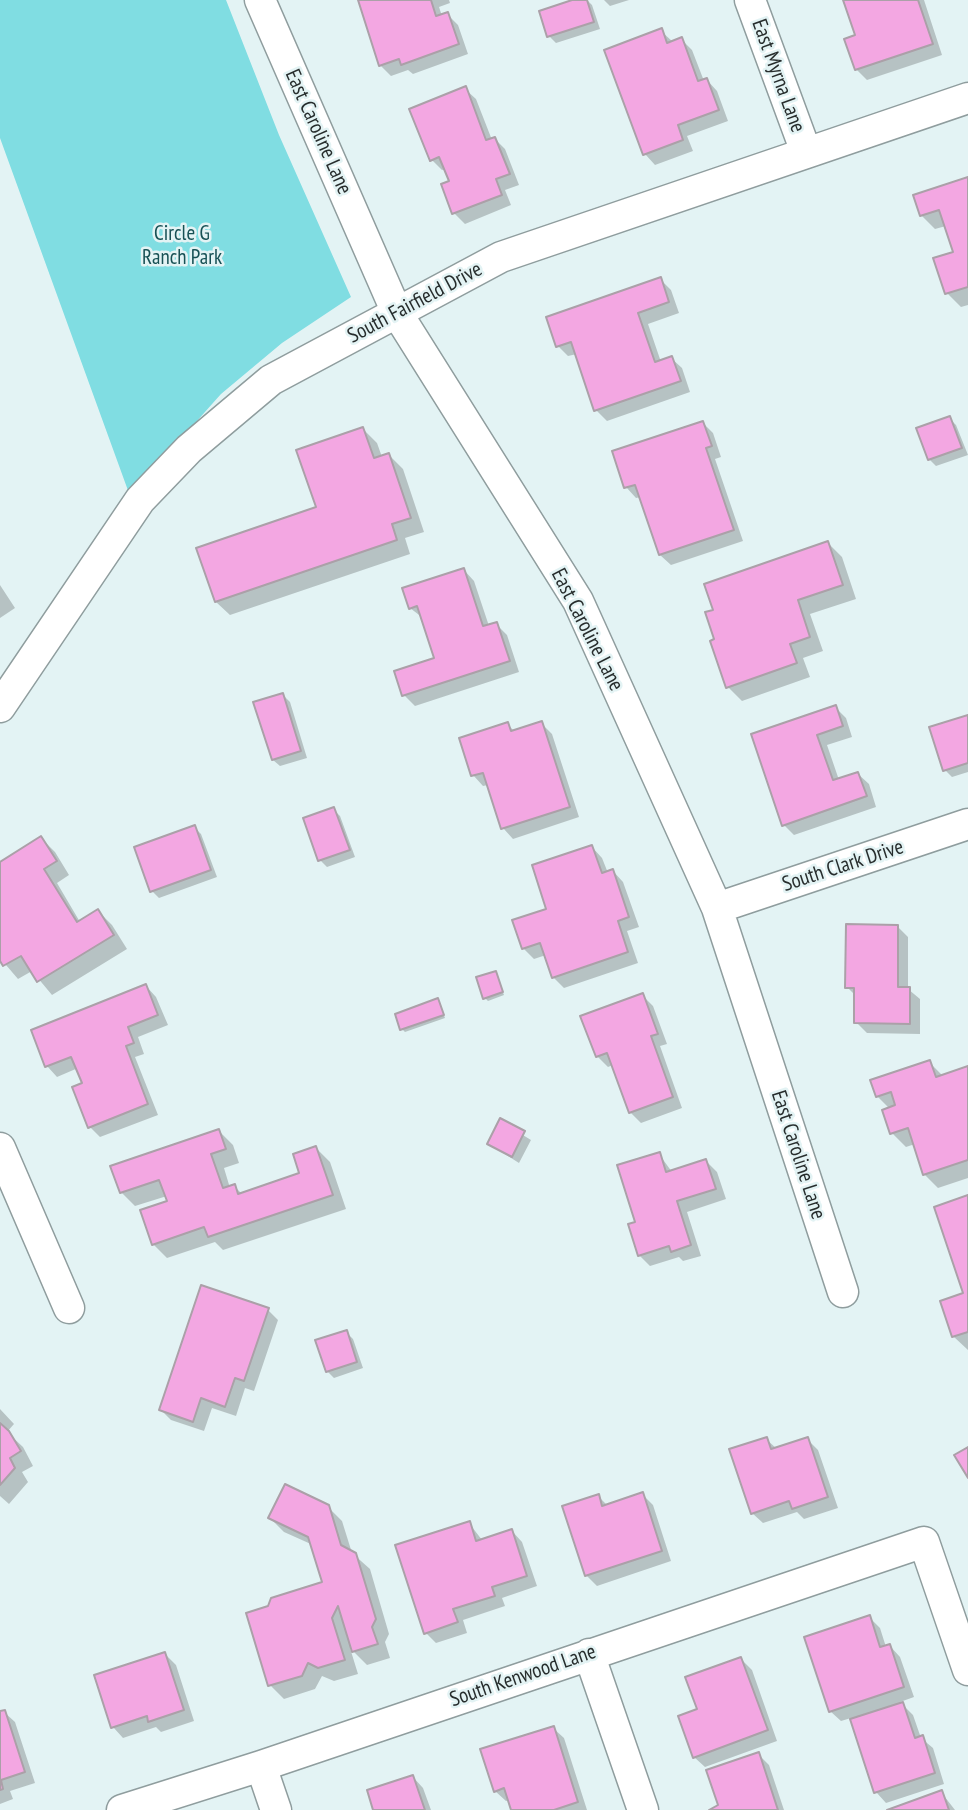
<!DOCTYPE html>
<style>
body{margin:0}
canvas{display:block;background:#e3f3f4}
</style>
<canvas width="968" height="1810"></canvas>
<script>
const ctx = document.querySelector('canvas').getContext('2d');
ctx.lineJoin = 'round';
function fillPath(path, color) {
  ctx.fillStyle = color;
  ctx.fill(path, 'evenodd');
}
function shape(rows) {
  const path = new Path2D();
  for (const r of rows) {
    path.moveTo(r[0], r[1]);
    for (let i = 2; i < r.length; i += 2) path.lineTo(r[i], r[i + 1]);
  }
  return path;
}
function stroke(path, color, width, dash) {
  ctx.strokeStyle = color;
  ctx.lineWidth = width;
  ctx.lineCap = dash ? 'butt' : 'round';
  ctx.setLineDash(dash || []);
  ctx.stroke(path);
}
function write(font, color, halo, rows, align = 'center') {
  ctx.font = font + ' "PT Sans Narrow",sans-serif';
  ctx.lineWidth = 5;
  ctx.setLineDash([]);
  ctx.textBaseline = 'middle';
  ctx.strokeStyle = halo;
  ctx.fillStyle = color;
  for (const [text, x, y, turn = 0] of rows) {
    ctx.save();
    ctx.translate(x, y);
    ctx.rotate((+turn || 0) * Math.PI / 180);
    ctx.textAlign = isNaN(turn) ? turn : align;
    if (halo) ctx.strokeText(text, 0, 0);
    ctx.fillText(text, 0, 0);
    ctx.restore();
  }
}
fillPath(shape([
 [0,0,226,0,279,135,351,297,282,343,221,394,130,496,0,138]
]), '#80dde2');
fillPath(shape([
 [359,0,449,0,450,3,439,7,442,16,447,14,458,25,468,54,413,74,408,70,391,76,380,65],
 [578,0,587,0,592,5,600,29,556,43,549,36],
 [604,0,629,0,610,6],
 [845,0,924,0,942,55,867,80,856,69,857,36],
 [661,31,673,42,681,39,692,50,704,81,707,80,717,91,728,121,687,136,693,151,655,165,645,154],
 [465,89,476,99,492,140,495,139,505,149,519,185,505,190,511,205,465,224,454,213,443,185,451,182,446,169,442,170,432,160],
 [968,179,968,305,961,307,947,293,955,253,946,226,935,229,921,215],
 [660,279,671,290,679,313,648,324,661,362,671,358,682,368,690,392,607,421,596,410,577,354,568,356,558,346],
 [949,418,956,425,968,455,936,466,929,459],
 [703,423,713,433,721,457,715,459,743,541,671,565,660,555,641,497,636,498,626,487],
 [363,429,377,443,382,457,389,455,403,469,424,532,405,538,410,554,230,615,216,602,318,508],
 [828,543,842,557,856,599,810,614,823,651,803,658,810,677,742,701,728,687],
 [464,570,474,581,489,626,496,624,507,635,519,672,415,706,404,695,436,659,423,618,410,608],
 [0,585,15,608,0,618],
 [283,695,290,702,307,758,280,766,273,760],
 [835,707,846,718,852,737,827,745,839,780,858,774,869,784,876,807,794,835,784,825,753,736],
 [968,716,968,772,952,777,945,770],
 [541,723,552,734,579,817,513,839,503,828,488,785,483,786,473,775,507,724,515,732],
 [333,809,340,816,355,857,327,867,320,860],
 [194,827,201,834,217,877,159,898,152,891],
 [41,838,55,852,69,875,57,883,80,922,98,911,112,925,127,949,52,995,32,971,18,979,0,958,0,864],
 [592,847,602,858,608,873,613,871,623,882,639,927,627,931,638,963,564,988,553,977,546,955,534,959,523,948],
 [898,927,908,937,908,989,920,999,920,1034,867,1033,856,1022,856,996,847,987],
 [495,973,504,995,488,1001,485,998],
 [146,986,156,997,168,1025,138,1037,144,1054,135,1057,158,1115,100,1137,90,1127,84,1084,78,1068,57,1077,47,1066],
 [642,995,653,1006,667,1044,660,1046,682,1108,641,1123,630,1112,613,1065,608,1067,597,1056],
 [438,1000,445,1018,405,1032,402,1029],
 [929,1062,943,1076,968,1068,968,1178,938,1188,924,1174,915,1144,906,1147,892,1133,890,1109,877,1096],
 [500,1121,531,1140,519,1163,489,1144],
 [219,1131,233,1145,239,1163,224,1168,230,1188,234,1186,242,1194,301,1174,316,1148,330,1162,346,1209,223,1250,215,1242,167,1258,153,1244,169,1202,167,1196,135,1206,121,1192],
 [659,1154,672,1172,706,1161,717,1172,726,1199,687,1212,701,1256,683,1261,679,1257,650,1266,639,1255],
 [968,1197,968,1350,954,1337,942,1302,966,1294],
 [268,1310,278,1320,254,1391,245,1388,236,1416,212,1408,204,1431,171,1420,161,1410],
 [346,1332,353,1339,363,1368,334,1378,327,1371],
 [0,1409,14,1424,7,1432,23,1447,33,1466,22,1472,28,1482,9,1504,0,1496],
 [766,1439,777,1449,807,1439,818,1450,838,1508,804,1519,797,1512,763,1523,752,1513],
 [642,1494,653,1505,671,1561,597,1586,586,1575,598,1496,608,1506],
 [328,1507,342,1521,352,1553,370,1569,389,1634,385,1642,390,1658,367,1665,350,1648,358,1674,334,1681,322,1676,315,1689,284,1699,270,1685,269,1607,325,1583,313,1545,284,1532,270,1518],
 [469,1523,482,1540,512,1531,522,1542,537,1586,502,1598,505,1606,463,1620,467,1633,436,1643,426,1633],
 [869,1617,880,1628,886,1647,890,1646,900,1657,914,1697,900,1702,913,1715,921,1738,933,1748,944,1784,886,1803,876,1792,851,1718,841,1721,830,1711],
 [165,1654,176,1665,194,1721,161,1732,156,1727,123,1738,113,1727],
 [741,1659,752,1670,777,1741,705,1767,694,1757,699,1710],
 [4,1712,15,1722,35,1783,10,1791,13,1799,0,1804,0,1713],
 [553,1728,564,1738,587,1810,513,1810,510,1800,506,1801,495,1791],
 [758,1754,769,1765,784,1810,711,1810,720,1806],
 [413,1777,423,1788,431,1810,375,1810],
 [941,1792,955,1810,892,1810]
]), '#0003');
const building = shape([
 [358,0,431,0,436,16,448,12,459,44,401,65,399,59,379,66,358,0],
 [572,0,587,0,594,22,547,37,539,11,572,0],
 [843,0,918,0,933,44,855,70,844,39,855,35,843,0],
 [662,28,667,43,682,37,698,81,707,78,719,110,678,125,683,140,643,155,604,50,662,28],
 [466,86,486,140,495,137,510,174,496,179,502,195,452,214,441,184,449,181,439,157,430,161,409,109,466,86],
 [968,177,968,287,945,294,933,258,953,252,939,210,920,216,913,195,968,177],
 [661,277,669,302,638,313,655,362,672,356,681,381,594,411,571,342,556,347,546,317,661,277],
 [950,416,962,448,928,460,916,428,950,416],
 [703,421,712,446,706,448,734,530,659,555,635,485,624,488,612,451,703,421],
 [363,427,374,458,389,453,411,518,392,524,397,540,215,602,196,548,316,507,296,450,363,427],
 [828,541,843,585,798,600,810,637,790,644,797,663,726,688,710,641,714,639,705,612,713,610,704,584,828,541],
 [464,568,483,626,497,622,510,661,402,696,394,671,434,658,417,606,409,609,402,588,464,568],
 [283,693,301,751,272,760,253,702,283,693],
 [836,705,843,726,817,735,833,780,858,772,867,796,782,826,751,734,836,705],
 [968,715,968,763,943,771,929,727,968,715],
 [542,721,570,807,501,829,483,773,471,776,459,738,508,722,511,731,542,721],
 [334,807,350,850,318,861,303,818,334,807],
 [195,825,211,870,150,892,134,847,195,825],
 [41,836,57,861,44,869,77,922,98,909,114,935,37,982,21,956,3,966,0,961,0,862,41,836],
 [592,845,602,873,613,869,629,917,618,921,628,952,552,978,540,943,522,949,512,920,546,909,532,865,592,845],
 [846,924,898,925,898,987,910,987,910,1024,854,1023,854,988,845,988,846,924],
 [496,971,503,992,483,999,476,977,496,971],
 [146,984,158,1015,128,1027,134,1043,126,1046,148,1104,88,1128,72,1087,82,1083,71,1057,45,1067,31,1030,146,984],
 [643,993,658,1034,651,1036,673,1097,629,1113,607,1053,596,1057,580,1016,643,993],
 [438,998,444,1015,400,1030,395,1014,438,998],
 [930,1060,936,1077,968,1066,968,1160,923,1175,908,1128,890,1134,882,1110,895,1105,891,1092,876,1097,870,1080,930,1060],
 [500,1118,525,1131,512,1157,487,1144,500,1118],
 [219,1129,226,1149,211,1154,223,1188,235,1184,238,1194,299,1173,293,1154,316,1146,333,1195,208,1237,204,1227,152,1245,140,1210,167,1201,159,1180,120,1193,110,1166,219,1129],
 [660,1152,666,1172,706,1159,716,1189,677,1201,691,1245,671,1252,669,1246,638,1256,628,1224,635,1222,617,1165,660,1152],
 [968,1195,968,1332,952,1337,940,1301,963,1293,934,1207,968,1195],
 [201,1285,269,1308,244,1381,235,1378,225,1407,201,1398,193,1422,159,1410,201,1285],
 [347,1330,357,1362,326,1372,315,1340,347,1330],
 [0,1423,9,1431,21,1451,10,1458,15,1468,0,1485,0,1423],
 [767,1437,771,1449,808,1437,828,1497,792,1509,789,1501,751,1514,729,1449,767,1437],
 [968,1447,968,1478,954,1455,968,1447],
 [285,1484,329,1505,341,1545,356,1553,376,1619,372,1627,378,1644,352,1652,338,1606,332,1618,345,1660,318,1668,308,1663,302,1676,268,1686,246,1613,268,1606,271,1598,322,1582,308,1537,268,1518,285,1484],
 [643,1492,662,1551,585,1576,562,1506,599,1494,602,1506,643,1492],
 [470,1521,476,1541,512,1529,527,1576,492,1587,495,1596,453,1609,458,1622,424,1634,395,1545,470,1521],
 [870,1615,880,1647,890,1644,904,1687,829,1712,804,1637,870,1615],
 [165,1652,184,1710,148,1722,147,1716,111,1728,94,1675,165,1652],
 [741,1657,768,1730,693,1758,678,1716,697,1709,685,1677,741,1657],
 [903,1702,915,1738,923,1735,935,1773,874,1793,850,1719,903,1702],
 [5,1710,25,1772,1,1780,3,1789,0,1790,0,1711,5,1710],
 [554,1726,578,1802,554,1810,511,1810,504,1788,494,1792,480,1749,554,1726],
 [759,1752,778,1810,709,1810,718,1805,706,1770,759,1752],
 [413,1775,425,1810,373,1810,367,1790,413,1775],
 [942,1790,949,1810,887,1810,942,1790]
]);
fillPath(building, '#f3a7e2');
stroke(building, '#aba0a8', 2);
const minor = shape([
 [260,0,397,313,578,601,717,908,843,1292],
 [750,0,806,152],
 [0,707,140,500,189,449,271,380,501,257,968,98],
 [717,908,968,824],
 [0,1148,69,1308],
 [589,1654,643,1810],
 [261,1766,276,1810],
 [122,1810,261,1766,924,1542,968,1670]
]);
stroke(minor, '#8f9d9e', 33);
stroke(minor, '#fff', 30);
write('21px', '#272d2d', '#e3f3f4', [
 ["East Myrna Lane",778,76,70],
 ["East Caroline Lane",318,132,66],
 ["South Fairfield Drive",415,303,-28],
 ["East Caroline Lane",587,630,63],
 ["South Clark Drive",843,866,-18],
 ["East Caroline Lane",798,1155,72],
 ["South Kenwood Lane",523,1676,-19]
]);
write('21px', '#175155', '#e3f3f4', [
 ["Circle G",182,234],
 ["Ranch Park",182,258]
]);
</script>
